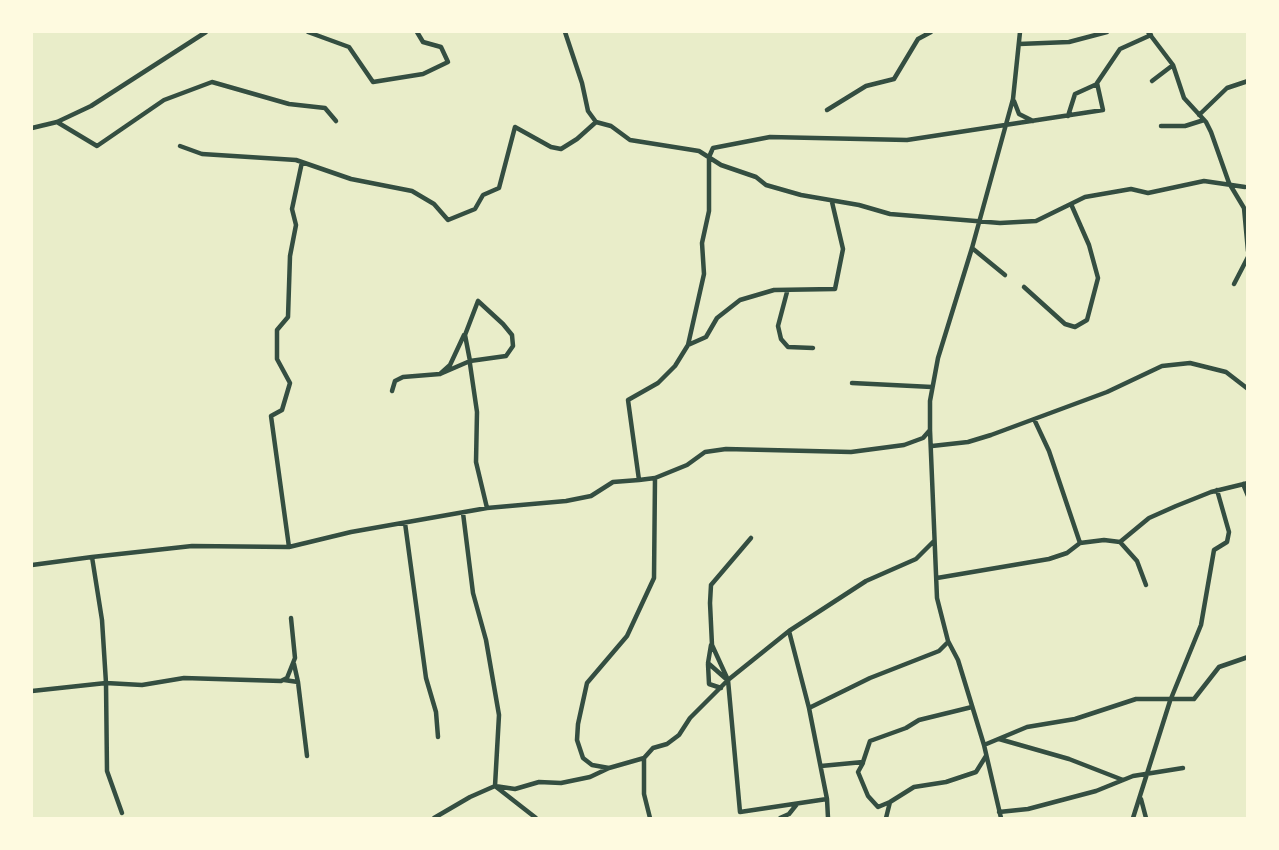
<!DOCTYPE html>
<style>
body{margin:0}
#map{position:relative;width:1279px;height:850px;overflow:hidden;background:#e9edc9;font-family:"Exo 2",sans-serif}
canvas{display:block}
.frame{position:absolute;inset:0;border:33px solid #fefae0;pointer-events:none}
</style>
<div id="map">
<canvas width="1279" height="850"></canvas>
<div class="frame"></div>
</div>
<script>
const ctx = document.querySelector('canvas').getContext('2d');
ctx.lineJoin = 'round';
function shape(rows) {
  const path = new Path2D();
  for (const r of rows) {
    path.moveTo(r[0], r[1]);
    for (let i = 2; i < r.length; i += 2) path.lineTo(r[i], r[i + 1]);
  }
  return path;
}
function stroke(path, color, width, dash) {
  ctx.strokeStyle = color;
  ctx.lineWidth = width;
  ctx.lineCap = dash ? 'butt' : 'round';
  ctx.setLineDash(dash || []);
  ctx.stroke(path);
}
stroke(shape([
 [308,32,349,47,373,82,423,74,448,62,441,47,423,42,417,32],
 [565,32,582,83,588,111,596,122,611,126,630,140,699,151,721,165,756,177,766,185,801,195,859,205,890,214,1000,223,1036,221,1085,197,1131,189,1148,193,1204,181,1245,187],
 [1148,32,1173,65,1184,98,1206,122,1211,132,1229,183,1244,208,1248,251],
 [1019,44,1069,42,1107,32],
 [1152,81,1173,65],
 [1014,101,1019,114,1033,121],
 [827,110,866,86,894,79,918,39,931,32],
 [1199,115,1227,88,1248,81],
 [1068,116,1075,94,1097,84],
 [57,122,97,146,164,100,212,82,289,104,325,108,336,121],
 [1161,126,1185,126,1204,120],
 [32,128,57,122,91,106,206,32],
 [180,146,202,154,296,160,351,179,412,191,434,204,448,220,475,209,483,195,499,188,515,127,551,147,561,149,577,139,596,122],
 [972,248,1005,275],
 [1234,284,1248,257],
 [1024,287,1065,324,1075,327,1087,320,1098,278,1089,245,1071,204],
 [787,292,778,326,781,339,788,347,813,348],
 [688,345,706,337,717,318,740,300,774,290,835,289,843,249,832,202],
 [440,374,470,361,506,356,513,346,512,335,503,324,478,301,465,335,470,361,470,364,477,412,476,462,487,508],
 [852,383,932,387],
 [392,391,395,381,403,377,440,374,450,365,464,335],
 [1034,419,1049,451,1080,543],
 [932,446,968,442,991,435,1107,392,1162,366,1190,363,1226,372,1248,389],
 [655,478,687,465,705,452,726,449,851,452,904,445,923,438,930,430],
 [1243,484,1248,496],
 [463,513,473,593,486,640,499,715,495,786,536,818],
 [405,523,426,678,436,712,438,737],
 [751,538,711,585,710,603,712,645,728,680,740,812,827,799],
 [1120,542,1137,561,1146,585],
 [289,547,271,416,282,410,290,383,277,359,277,330,288,317,290,256,296,225,292,209,302,162],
 [92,557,192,546,289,547,351,532,487,508,566,501,591,496,613,482,639,480],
 [32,565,92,557,102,620,106,683,32,691],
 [937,578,1049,559,1067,553,1080,543,1104,540,1120,542,1149,518,1176,506,1211,492,1248,483],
 [789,631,809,708],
 [711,645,708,663,725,678],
 [708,664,709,684,721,688],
 [284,680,298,682,294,664],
 [298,682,307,756],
 [999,739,1069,759,1123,780],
 [984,745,1027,727,1075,719,1136,699,1194,699,1219,667,1248,657],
 [644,758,644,794,650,818],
 [863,763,858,772,868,796,878,807,890,802],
 [821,766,863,762,870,741,906,728,919,720,972,707],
 [609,768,644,758,653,748,667,744,679,735,690,718,728,680,789,631,866,581,916,559,934,541],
 [1141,799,1146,818],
 [999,812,1028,809,1096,791,1133,776,1183,768],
 [122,813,107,771,106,683,142,685,184,678,281,681,287,678,295,658,291,618],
 [434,818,470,797,495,786,515,789,539,782,561,783,590,777,609,768,592,765,583,758,577,740,578,724,587,683,627,636,654,578,655,478,639,480,628,400,658,383,675,366,688,345,704,274,702,243,709,211,709,157,713,148,770,137,907,140,1103,110,1097,83,1120,49,1151,35],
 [780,818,789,814,797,804],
 [828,818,827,799,809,708,870,678,939,651,948,642],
 [886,818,890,802,914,787,946,782,976,772,986,756],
 [1001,818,984,745,958,660,948,641,937,598,930,430,930,401,938,358,972,248,1013,99,1020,32],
 [1133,818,1170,701,1201,625,1214,550,1227,542,1229,532,1217,490]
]), '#344e41', 4.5);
</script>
